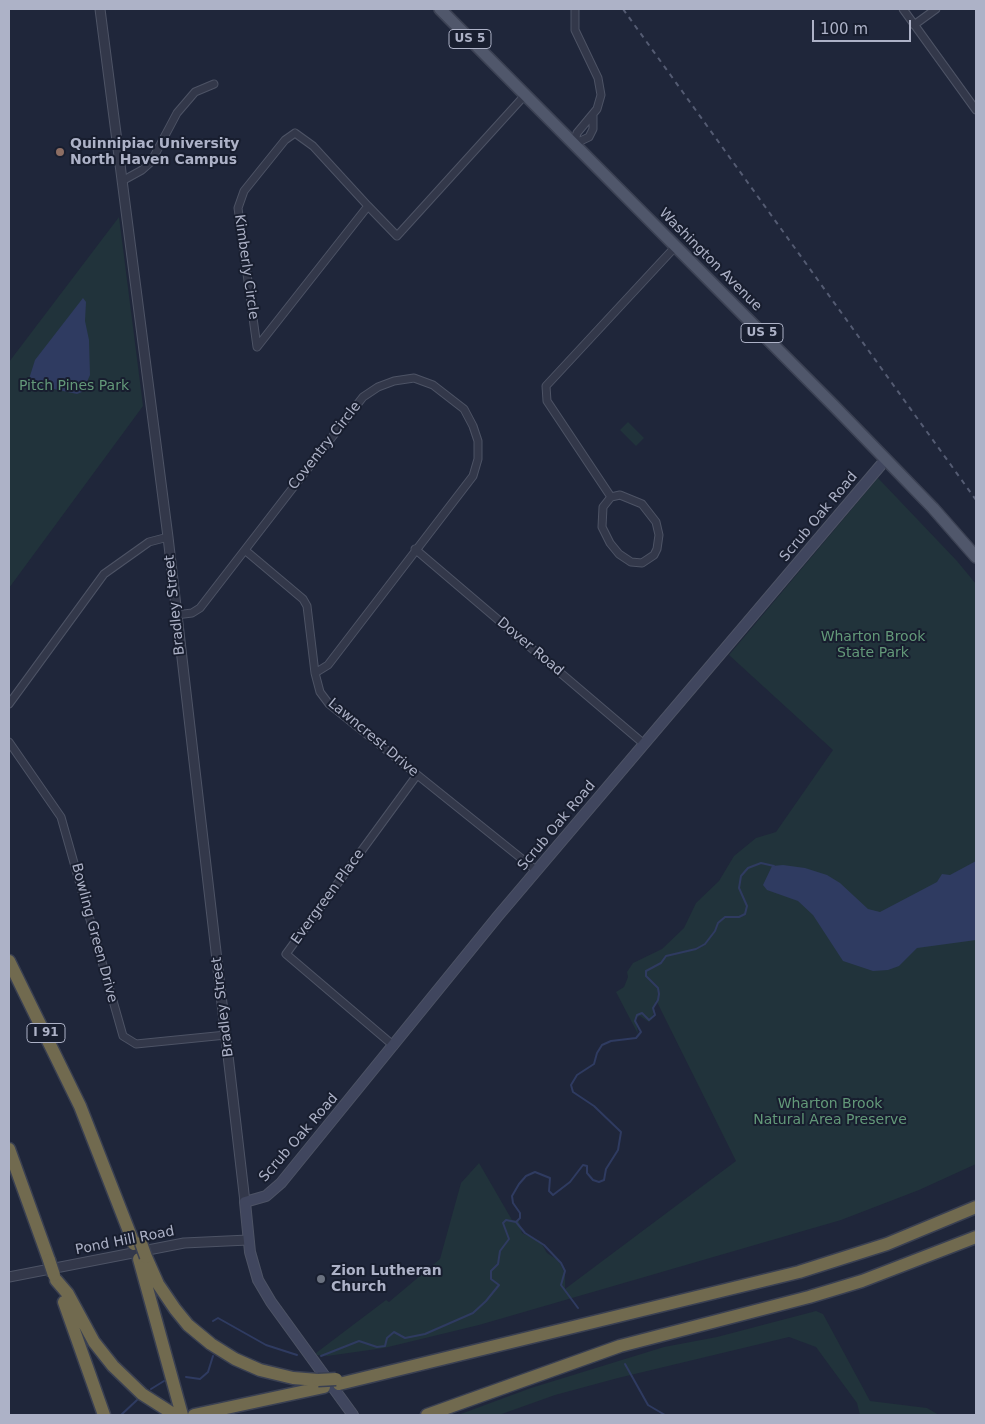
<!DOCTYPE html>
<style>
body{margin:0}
#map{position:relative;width:985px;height:1424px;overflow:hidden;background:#1f263a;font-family:"DejaVu Sans",sans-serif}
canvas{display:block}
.frame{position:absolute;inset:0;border:10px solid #adb2c7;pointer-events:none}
.scale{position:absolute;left:812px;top:20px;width:99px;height:22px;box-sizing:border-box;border:2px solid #adb2c7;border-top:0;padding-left:6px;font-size:15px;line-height:18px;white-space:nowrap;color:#adb2c7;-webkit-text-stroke:4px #181e2f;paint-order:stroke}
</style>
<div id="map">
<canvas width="985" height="1424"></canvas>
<div class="frame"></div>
<div class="scale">100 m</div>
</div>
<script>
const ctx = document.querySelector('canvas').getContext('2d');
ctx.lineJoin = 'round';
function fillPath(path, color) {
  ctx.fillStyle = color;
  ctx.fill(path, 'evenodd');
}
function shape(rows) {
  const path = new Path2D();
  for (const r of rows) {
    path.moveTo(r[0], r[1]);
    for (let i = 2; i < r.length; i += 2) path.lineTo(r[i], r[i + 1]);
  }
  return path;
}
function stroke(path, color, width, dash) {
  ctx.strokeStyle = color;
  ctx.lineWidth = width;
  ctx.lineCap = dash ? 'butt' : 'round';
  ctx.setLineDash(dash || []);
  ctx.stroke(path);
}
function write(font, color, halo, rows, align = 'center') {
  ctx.font = font + ' "DejaVu Sans",sans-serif';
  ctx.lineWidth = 4;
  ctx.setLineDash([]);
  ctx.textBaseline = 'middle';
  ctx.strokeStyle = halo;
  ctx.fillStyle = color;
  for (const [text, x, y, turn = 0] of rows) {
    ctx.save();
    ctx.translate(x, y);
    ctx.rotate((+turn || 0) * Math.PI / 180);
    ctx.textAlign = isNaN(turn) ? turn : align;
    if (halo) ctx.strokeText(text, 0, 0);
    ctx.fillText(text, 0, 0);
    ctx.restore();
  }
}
fillPath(shape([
 [119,217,143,406,9,588,9,362],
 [628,422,644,438,636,446,620,430],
 [878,478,957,561,976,584,976,1164,919,1190,841,1220,479,1325,384,1348,327,1356,317,1355,316,1353,386,1300,389,1302,440,1259,461,1183,479,1163,512,1220,519,1221,522,1233,540,1241,547,1253,559,1261,565,1274,565,1289,736,1161,656,1000,652,1019,649,1022,640,1016,636,1018,638,1034,616,992,624,987,628,977,627,972,633,963,662,949,684,928,696,903,719,881,734,856,756,838,776,832,833,750,729,655],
 [816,1311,823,1314,870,1401,927,1408,939,1415,860,1415,857,1403,816,1347,789,1337,618,1378,555,1395,499,1415,458,1415,531,1388,664,1347,717,1337]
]), '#21333b');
fillPath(shape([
 [83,298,86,302,85,321,89,340,90,375,86,384,82,392,77,394,35,385,29,379,35,360],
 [976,861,976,940,917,948,899,966,888,970,873,971,843,961,813,915,798,901,767,890,763,885,772,866,783,865,805,868,827,875,840,883,868,909,880,912,937,882,942,874,950,875]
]), '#2f3b61');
stroke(shape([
 [516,1222,525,1233,544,1245,561,1263,565,1271,561,1285,578,1308],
 [213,1321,218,1318,266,1345,297,1355],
 [321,1356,359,1341,377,1347,385,1346,387,1338,394,1332,405,1338,425,1334,473,1313,486,1301,499,1285,491,1279,491,1271,498,1264,500,1251,509,1239,503,1223,506,1220,516,1222,520,1218,520,1213,513,1203,512,1196,519,1184,526,1176,535,1172,550,1178,549,1191,553,1195,570,1182,583,1165,587,1166,587,1173,593,1180,599,1182,604,1180,606,1169,618,1150,621,1132,594,1106,573,1092,571,1085,577,1075,594,1064,597,1053,602,1045,611,1041,636,1038,641,1032,635,1021,637,1015,642,1013,649,1020,655,1015,653,1008,658,1000,659,994,658,988,646,976,646,971,661,963,666,956,696,949,705,944,715,931,718,923,725,917,739,917,745,914,747,906,739,888,741,876,748,868,761,863,774,866],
 [625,1364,648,1405,665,1415],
 [186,1377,200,1379,208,1372,213,1356],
 [151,1389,164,1381],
 [121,1415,137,1400]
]), '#2f3b61', 2);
const minor = shape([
 [575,9,575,30,598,78,601,95,597,109,577,133,574,144,589,137,593,129,593,116],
 [903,9,976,110],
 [914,25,936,9],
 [295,133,313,146,368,206,257,347,238,208,244,191,285,140,295,133],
 [122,181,142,170,151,162,177,113,195,92,214,84],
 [368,206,397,236,526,94],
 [620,495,642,504,656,522,659,535,657,549,654,555,642,563,631,562,619,554,610,543,602,527,603,507,611,497,620,495],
 [611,497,547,401,546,386,676,246],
 [415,549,644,744],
 [246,551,303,599,307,606,315,673,320,692,329,704,537,871],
 [176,615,192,613,200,608,363,397,378,387,394,381,414,378,433,385,464,409,473,426,478,441,478,459,473,476,328,665,315,673],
 [9,704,104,574,149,542,168,537],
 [9,742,61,817,123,1036,136,1044,226,1035],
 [394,1046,286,954,417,775]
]);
const tertiary = shape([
 [100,9,168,537,245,1202],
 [9,1277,184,1243,248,1240]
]);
const secondary = shape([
 [353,1415,271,1302,258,1280,250,1252,245,1202,266,1196,281,1183,498,916,886,459]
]);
const primary = shape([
 [440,9,835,407,933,508,976,557]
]);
const motorway = shape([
 [9,961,80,1106,134,1244],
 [9,1149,49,1260],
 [146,1257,158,1284,175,1309,188,1325,211,1344,235,1359,260,1370,293,1378,318,1380],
 [139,1259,182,1415],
 [56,1280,68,1294,94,1342,113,1366,142,1394,175,1415],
 [64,1302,104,1415],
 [339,1384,799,1272,887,1244,976,1207],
 [194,1415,324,1387],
 [427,1415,620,1346,809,1297,862,1281,976,1237]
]);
stroke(minor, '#4d5365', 9);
stroke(tertiary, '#4d5365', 11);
stroke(secondary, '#4d5365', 12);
stroke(primary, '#3c4254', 14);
stroke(motorway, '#3a4052', 15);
stroke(minor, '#33384a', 7);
stroke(tertiary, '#33384a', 9);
stroke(secondary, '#40465e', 10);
stroke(primary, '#50576b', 11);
stroke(motorway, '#716a4f', 12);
stroke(shape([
 [623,9,976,500]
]), '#545b72', 2, [5, 5]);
const motorwayBridge = shape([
 [141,1243,146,1257],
 [49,1260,54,1275],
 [318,1380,336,1379]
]);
stroke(motorwayBridge, '#3a4052', 15, []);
stroke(motorwayBridge, '#716a4f', 12);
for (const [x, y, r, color] of [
 [60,152,5,"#8d6e63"],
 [321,1279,5,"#6b7280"]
]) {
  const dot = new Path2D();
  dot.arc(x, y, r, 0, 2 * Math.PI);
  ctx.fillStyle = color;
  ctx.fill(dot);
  stroke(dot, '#181e2f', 2);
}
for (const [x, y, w] of [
 [470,39,42],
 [762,333,42],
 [46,1033,38]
]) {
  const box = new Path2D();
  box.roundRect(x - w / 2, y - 9.5, w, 19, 4);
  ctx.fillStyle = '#181e2f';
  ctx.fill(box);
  stroke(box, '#adb2c7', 1);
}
write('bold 12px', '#adb2c7', null, [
 ["US 5",470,39],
 ["US 5",762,333],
 ["I 91",46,1033]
]);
write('bold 14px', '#adb2c7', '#181e2f', [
 ["Quinnipiac University",70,144],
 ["North Haven Campus",70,160],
 ["Zion Lutheran",331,1271],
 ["Church",331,1287]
], 'left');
write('14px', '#adb2c7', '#181e2f', [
 ["Washington Avenue",710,260,45],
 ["Kimberly Circle",246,267,82],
 ["Coventry Circle",325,446,-52],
 ["Scrub Oak Road",819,517,-50],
 ["Bradley Street",175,605,-96],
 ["Dover Road",530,647,40],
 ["Lawncrest Drive",373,738,40],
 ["Scrub Oak Road",557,826,-50],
 ["Evergreen Place",328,897,-54],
 ["Bowling Green Drive",94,933,75],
 ["Bradley Street",223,1007,-97],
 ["Scrub Oak Road",299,1138,-49],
 ["Pond Hill Road",125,1241,-11]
]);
write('14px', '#639979', '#181e2f', [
 ["Pitch Pines Park",74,386],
 ["Wharton Brook",873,637],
 ["State Park",873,653],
 ["Wharton Brook",830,1104],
 ["Natural Area Preserve",830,1120]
]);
</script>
